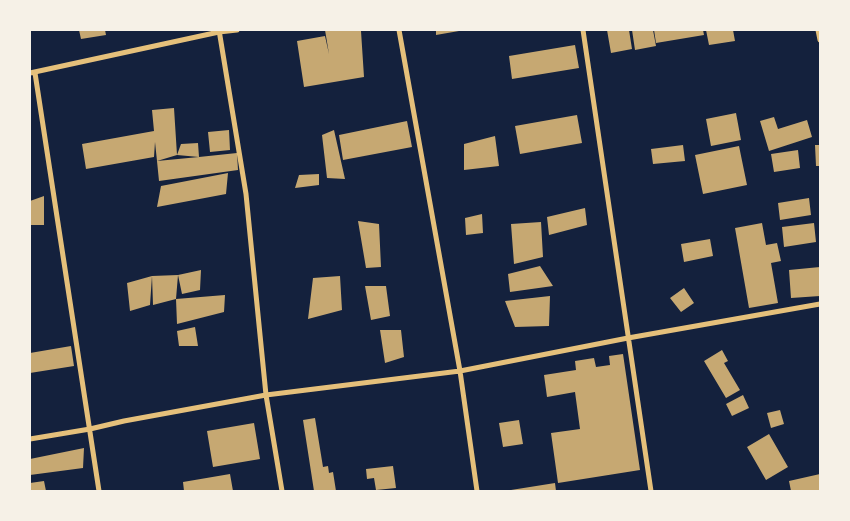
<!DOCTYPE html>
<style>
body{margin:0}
#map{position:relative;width:850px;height:521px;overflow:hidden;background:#14213d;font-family:Overpass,sans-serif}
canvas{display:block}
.frame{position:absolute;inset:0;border:31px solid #f6f1e7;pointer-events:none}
</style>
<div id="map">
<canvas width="850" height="521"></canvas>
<div class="frame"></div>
</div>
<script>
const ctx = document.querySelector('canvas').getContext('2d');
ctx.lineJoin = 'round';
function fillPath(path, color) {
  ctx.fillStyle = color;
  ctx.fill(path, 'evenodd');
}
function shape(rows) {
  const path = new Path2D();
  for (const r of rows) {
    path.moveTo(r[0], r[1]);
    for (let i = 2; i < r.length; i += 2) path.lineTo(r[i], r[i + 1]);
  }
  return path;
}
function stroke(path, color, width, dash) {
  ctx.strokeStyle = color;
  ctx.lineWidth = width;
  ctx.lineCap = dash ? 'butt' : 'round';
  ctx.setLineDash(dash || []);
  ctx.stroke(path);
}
fillPath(shape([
 [79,30,105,30,106,35,81,39],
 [325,30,361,31,364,77,304,87,297,41,325,36,329,54],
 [436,30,459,30,459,31,436,35],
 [607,30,629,30,632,49,611,53],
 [632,30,653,30,656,46,635,50],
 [654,30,703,30,704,35,656,43],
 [706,30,733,30,735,41,709,45],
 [575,45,579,68,512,79,509,56],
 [174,108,177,155,157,161,155,142,154,157,86,169,82,144,154,131,152,110],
 [736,113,741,140,711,146,706,119],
 [577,115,582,143,520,154,515,126],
 [774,117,778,129,807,120,812,137,769,151,760,121],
 [407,121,412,147,343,160,339,135],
 [229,130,230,150,210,152,208,132],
 [334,130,345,179,327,178,322,135],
 [495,136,499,166,464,170,464,144],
 [198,143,199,157,237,153,238,170,159,181,157,161,199,157,177,155,181,144],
 [683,145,685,161,653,164,651,149],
 [815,145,820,145,820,166,816,166],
 [739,146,747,185,703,194,695,155],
 [798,150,800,168,774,172,771,154],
 [228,173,226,194,157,207,161,186],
 [319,174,319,185,295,188,299,175],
 [44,196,44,225,30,225,30,201],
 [809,198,811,215,780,220,778,203],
 [585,208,587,225,549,235,547,217],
 [482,214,483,233,466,235,465,218],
 [358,221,379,224,381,267,366,268],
 [541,222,543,257,514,264,511,224],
 [762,223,766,245,777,243,781,261,771,263,778,303,749,308,735,228],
 [814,223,816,242,784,247,782,227],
 [710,239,713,256,684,262,681,244],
 [540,266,553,286,510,292,508,274],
 [820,267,820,296,791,298,789,270],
 [201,270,200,290,182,294,178,275,176,299,225,295,224,312,177,324,176,299,153,305,152,276,150,305,130,311,127,283,152,276,178,275],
 [340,276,342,310,308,319,313,278],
 [365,286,386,286,390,316,371,320],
 [684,288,694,303,681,312,670,298],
 [550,296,549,326,515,327,505,301],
 [195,327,198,346,179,346,177,331],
 [380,330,401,330,404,357,385,363],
 [71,346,74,366,30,373,30,353],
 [722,350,728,361,724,363,740,390,726,398,704,361],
 [623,354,640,470,558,483,551,433,580,429,575,392,547,397,544,375,576,370,575,361,594,358,596,367,610,365,609,356],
 [743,395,749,408,732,416,726,404],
 [780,410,784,424,771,428,767,413],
 [315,418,323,467,328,466,329,473,333,472,336,491,314,491,303,420],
 [519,420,523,444,503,447,499,423],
 [254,423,260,459,213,467,207,431],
 [769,434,788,467,766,480,747,447],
 [84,448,83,468,30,475,30,459],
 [393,466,396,488,376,490,374,478,367,479,366,469],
 [230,474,233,491,184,491,183,482],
 [820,474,820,491,791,491,789,481],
 [44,481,46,491,30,491,30,483],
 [555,483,556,491,511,491,511,490]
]), '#c6a872');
stroke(shape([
 [219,30,246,194,266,395,282,491],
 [399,30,460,371,477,491],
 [583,30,651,491],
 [818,30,820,40],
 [30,73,219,32,237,30],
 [35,73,99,491],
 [30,439,90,429,124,421,266,395,460,371,628,338,820,304]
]), '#e5c07b', 5);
</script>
